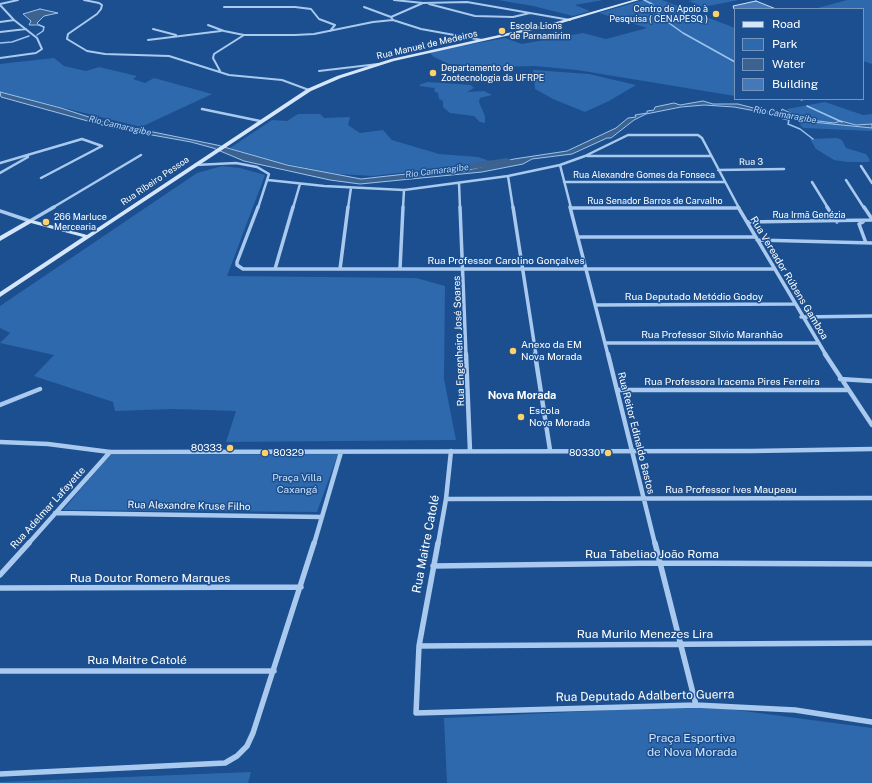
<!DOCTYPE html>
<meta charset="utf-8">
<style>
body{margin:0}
#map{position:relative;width:872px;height:783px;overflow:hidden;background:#1b4f8f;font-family:"Public Sans",sans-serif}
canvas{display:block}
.legend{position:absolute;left:734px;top:8px;width:130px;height:92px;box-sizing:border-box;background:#1b4f8f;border:1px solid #7695bc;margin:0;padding:5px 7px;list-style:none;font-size:12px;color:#fff}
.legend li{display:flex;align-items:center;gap:8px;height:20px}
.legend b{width:20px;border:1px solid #7695bc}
</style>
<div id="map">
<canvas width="872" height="783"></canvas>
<ul class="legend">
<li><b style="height:5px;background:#d6e6fa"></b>Road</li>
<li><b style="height:11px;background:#2e69ad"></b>Park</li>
<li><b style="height:11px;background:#3c6290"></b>Water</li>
<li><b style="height:11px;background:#4478b7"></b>Building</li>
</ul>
</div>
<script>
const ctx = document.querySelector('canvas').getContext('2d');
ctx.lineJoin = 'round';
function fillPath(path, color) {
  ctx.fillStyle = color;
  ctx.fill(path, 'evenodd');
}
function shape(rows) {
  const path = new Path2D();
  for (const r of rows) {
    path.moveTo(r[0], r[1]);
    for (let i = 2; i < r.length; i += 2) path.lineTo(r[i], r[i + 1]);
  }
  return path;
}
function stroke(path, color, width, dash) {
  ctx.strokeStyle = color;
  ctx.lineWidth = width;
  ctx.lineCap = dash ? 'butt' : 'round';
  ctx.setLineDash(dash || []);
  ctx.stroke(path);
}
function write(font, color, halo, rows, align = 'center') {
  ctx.font = font + ' "Public Sans",sans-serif';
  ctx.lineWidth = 3;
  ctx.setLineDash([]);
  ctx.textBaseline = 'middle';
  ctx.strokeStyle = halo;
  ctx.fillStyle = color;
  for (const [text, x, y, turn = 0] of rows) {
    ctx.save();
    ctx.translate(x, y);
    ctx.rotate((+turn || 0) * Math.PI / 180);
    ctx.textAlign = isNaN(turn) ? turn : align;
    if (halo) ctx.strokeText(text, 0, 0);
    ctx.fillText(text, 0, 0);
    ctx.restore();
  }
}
fillPath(shape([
 [498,0,603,0,575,5,590,11,573,16,533,6],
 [644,0,662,0,735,28,735,96,577,70,535,66,496,67,449,64,434,57,429,52,505,38,522,44,583,33,606,39,647,28,599,13],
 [695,0,739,0,703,7,688,1],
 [847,0,872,0,872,64,863,61,863,9,814,9],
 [54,58,64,66,86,71,99,67,137,76,133,79,145,83,154,78,212,94,141,127,0,92,0,64],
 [533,70,589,74,636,85,609,101,585,112,553,99,535,89],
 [428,82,471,85,474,88,467,92,484,91,492,95,480,98,479,102,485,116,485,123,480,122,474,116,450,113,443,107,443,101,439,99,438,93,434,91,435,88,419,86,421,84],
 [825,102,863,115,872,114,872,131,803,128,787,109],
 [298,114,320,114,324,118,350,117,348,125,360,133,383,130,392,140,439,154,478,157,492,162,373,176,338,174,282,163,230,148,272,120,287,121],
 [837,138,842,140,846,148,866,154,870,160,869,162,847,162,834,160,816,149,810,139],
 [222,166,240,168,265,175,227,276,416,278,445,286,444,379,456,440,226,442,236,411,174,409,115,411,113,402,34,376,54,355,0,343,10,333,0,328,0,306,197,173],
 [338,454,317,512,63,510,110,455],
 [720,705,721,708,872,728,872,783,447,783,444,718],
 [251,772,248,783,0,783,0,782]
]), '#2e69ad');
const water = shape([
 [40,9,58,13,44,16,37,23,39,25,29,25,31,21,23,14,40,9],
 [0,92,61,108,104,122,217,145,287,165,361,179,433,171,464,171,514,159,567,151,616,128,628,118,636,117,635,115,647,113,647,111,654,110,655,107,674,103,680,105,703,101,713,104,738,104,765,111,781,113,782,109,803,119,834,123,841,121,856,125,872,124,872,128,802,121,788,115,781,115,787,119,783,119,777,115,734,107,704,105,681,107,646,114,634,120,611,138,607,138,572,154,532,159,523,164,482,172,360,184,330,180,244,161,213,148,191,142,113,128,1,97,0,92]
]);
fillPath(water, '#3c6290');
stroke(water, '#9cc4f0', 1);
stroke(shape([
 [644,0,652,4,662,18,683,33,735,62],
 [37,35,43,31,44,27,39,25],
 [0,43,12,42,29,36],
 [800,99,802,100],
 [807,106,842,122],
 [785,119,789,120,788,124,800,129,813,139]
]), '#9cc4f0', 1.5);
fillPath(shape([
 [507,158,512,161,511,163,420,177,414,174,420,171,507,158]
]), '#3c6290');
const building = shape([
 [756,1,776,9,734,9,733,6,756,1]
]);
fillPath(building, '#4478b7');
stroke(building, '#cfe3fa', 1);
stroke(shape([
 [84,0,99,3,102,5,101,9,97,14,68,34,67,39,87,51,105,54,169,56,229,75,282,80,309,90],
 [394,0,423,3,467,2,570,20],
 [0,4,18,0],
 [429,4,475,16,513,17,530,13],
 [0,5,14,20,37,38,42,49,36,53,0,58],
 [224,7,295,7,311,9,319,19,335,25,330,31],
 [364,7,391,17],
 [393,20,391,17,423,3],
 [0,22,14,20],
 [208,25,224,31,244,35,295,35,314,34,373,22,393,20,421,29,482,40],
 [153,29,176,35],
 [0,32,26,29],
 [148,40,221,31],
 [220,71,213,58,214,54,244,35],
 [319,71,378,64]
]), '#a9c9ee', 2);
stroke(shape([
 [202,109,260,121],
 [587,156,710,156],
 [0,163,82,139,102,146],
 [195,165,236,163,257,167,269,174,258,208],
 [560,165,571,208],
 [861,166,872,183],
 [718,170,784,169],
 [0,173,28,157],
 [508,176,513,208],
 [41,178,102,146],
 [268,180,324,186,404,190,508,176,560,165,585,156,628,135,698,135,702,138,739,208],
 [846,180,864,208],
 [564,182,724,182],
 [812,182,828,208],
 [459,183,460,208],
 [52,208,141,155],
 [293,208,300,184],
 [348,208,351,188],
 [403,208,404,190]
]), '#a9c9ee', 2.5);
stroke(shape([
 [258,207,237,262,237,265,243,269,774,269],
 [460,207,466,355],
 [513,207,536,355],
 [570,207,608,355],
 [738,207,826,355],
 [827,207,837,222],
 [864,207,872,219],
 [571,208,739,208],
 [0,211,30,221,54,207],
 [747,222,872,220],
 [863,222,859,224,866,243],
 [578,237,756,237],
 [757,240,872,243],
 [275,269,293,207],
 [340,269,348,207],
 [400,269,403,207],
 [595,305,794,304],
 [801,317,872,316],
 [605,343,819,343]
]), '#a9c9ee', 3.5);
stroke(shape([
 [466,354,470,451],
 [535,354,550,450],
 [608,354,655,544],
 [825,354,872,425],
 [840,379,872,381],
 [617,390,848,390],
 [0,405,40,389],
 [0,442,48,444,110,452,752,451,872,449],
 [446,499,872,498],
 [55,513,322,517],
 [28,544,110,452],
 [314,544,341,452],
 [438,544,446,499,451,451]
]), '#a9c9ee', 4.5);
stroke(shape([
 [438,543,419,646,416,713,696,705,795,710,872,722],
 [655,543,696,705],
 [433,566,660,563,872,564],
 [0,575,29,543],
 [0,588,301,587],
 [419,646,872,643],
 [0,671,274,671],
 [0,774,225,763,237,756,247,746,253,733,314,543]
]), '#a9c9ee', 5.5);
fillPath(shape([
 [633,0,639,0,555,25,394,61,341,78,311,91,0,297,0,292,83,237,31,223,0,241,0,236,28,220,32,220,87,235,307,89,337,76,391,59,553,23,633,0]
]), '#d6e6fa');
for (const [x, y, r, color] of [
 [716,14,4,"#ffd166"],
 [502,31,4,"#ffd166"],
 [433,73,4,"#ffd166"],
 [46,222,4,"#ffd166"],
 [513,351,4,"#ffd166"],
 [521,417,4,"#ffd166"],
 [230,448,4,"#ffd166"],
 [265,453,4,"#ffd166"],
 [608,453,4,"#ffd166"]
]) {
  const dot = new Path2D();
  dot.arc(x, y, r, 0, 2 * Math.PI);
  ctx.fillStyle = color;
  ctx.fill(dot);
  stroke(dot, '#1b4f8f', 1.5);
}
write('9px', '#fff', '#1b4f8f', [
 ["Centro de Apoio à",708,9,"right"],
 ["Pesquisa ( CENAPESQ )",708,19,"right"],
 ["Escola Lions",510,26],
 ["de Parnamirim",510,36],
 ["Departamento de",441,68],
 ["Zootecnologia da UFRPE",441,78],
 ["266 Marluce",54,217],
 ["Mercearia",54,227]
], 'left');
write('9px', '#fff', '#1b4f8f', [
 ["Rua Manuel de Medeiros",427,45,-13],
 ["Rua 3",751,162,-1],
 ["Rua Alexandre Gomes da Fonseca",644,175],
 ["Rua Ribeiro Pessoa",155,181,-34],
 ["Rua Senador Barros de Carvalho",655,201],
 ["Rua Irmã Genézia",809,215]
]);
write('italic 9px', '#b5d3f5', '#1b4f8f', [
 ["Rio Camaragibe",785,115,10],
 ["Rio Camaragibe",120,126,13],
 ["Rio Camaragibe",437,171,-7]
]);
write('10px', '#fff', '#1b4f8f', [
 ["Rua Professor Carolino Gonçalves",506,261],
 ["Rua Vereador Rúbens Gamboa",789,278,59],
 ["Rua Deputado Metódio Godoy",694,297],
 ["Rua Professor Sílvio Maranhão",712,335],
 ["Rua Engenheiro José Soares",459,341,-92],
 ["Rua Professora Iracema Pires Ferreira",732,382],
 ["Rua Reitor Edinaldo Bastos",636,433,76],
 ["Rua Professor Ives Maupeau",731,490],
 ["Rua Alexandre Kruse Filho",189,506,1],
 ["Rua Adelmar Lafayette",48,508,-48]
]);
write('10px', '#fff', '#1b4f8f', [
 ["Anexo da EM",521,345],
 ["Nova Morada",521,357],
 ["Escola",529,411],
 ["Nova Morada",529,423],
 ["80333",222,448,"right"],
 ["80329",273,453],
 ["80330",600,453,"right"]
], 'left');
write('10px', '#cfe3fa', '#1b4f8f', [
 ["Praça Villa",297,478],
 ["Caxangá",297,490]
]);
write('bold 11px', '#fff', '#1b4f8f', [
 ["Nova Morada",522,396]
]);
write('12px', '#fff', '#1b4f8f', [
 ["Rua Maitre Catolé",426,544,-79],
 ["Rua Tabeliao João Roma",652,554],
 ["Rua Doutor Romero Marques",150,578],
 ["Rua Murilo Menezes Lira",645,634],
 ["Rua Maitre Catolé",137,660],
 ["Rua Deputado Adalberto Guerra",645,696,-1]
]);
write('12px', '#cfe3fa', '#1b4f8f', [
 ["Praça Esportiva",692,738],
 ["de Nova Morada",692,752]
]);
</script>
